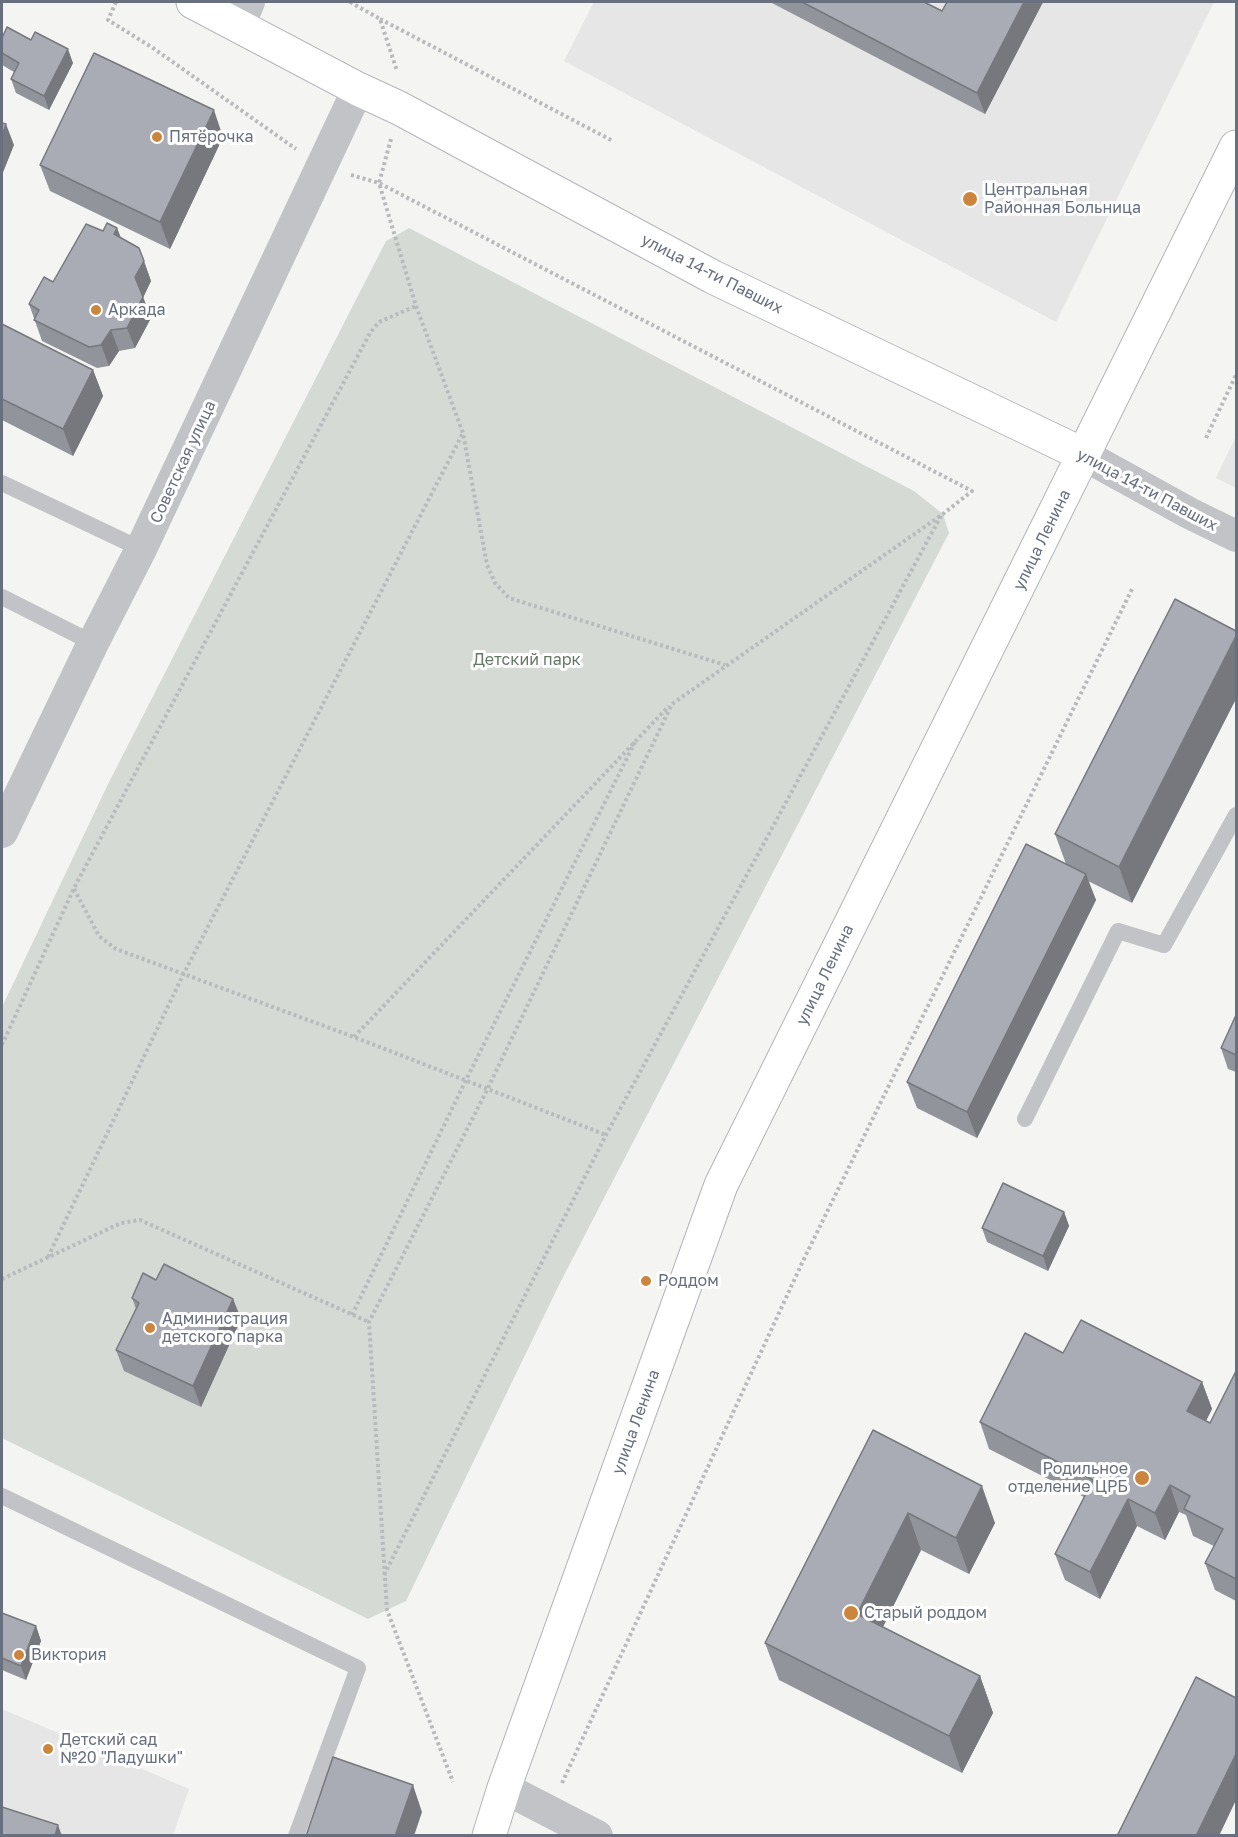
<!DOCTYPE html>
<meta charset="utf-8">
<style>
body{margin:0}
#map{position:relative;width:1238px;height:1837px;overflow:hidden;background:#f4f5f2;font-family:"Golos Text",sans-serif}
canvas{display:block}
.frame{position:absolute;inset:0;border:3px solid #686f7f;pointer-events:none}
</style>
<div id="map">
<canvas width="1238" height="1837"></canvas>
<div class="frame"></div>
</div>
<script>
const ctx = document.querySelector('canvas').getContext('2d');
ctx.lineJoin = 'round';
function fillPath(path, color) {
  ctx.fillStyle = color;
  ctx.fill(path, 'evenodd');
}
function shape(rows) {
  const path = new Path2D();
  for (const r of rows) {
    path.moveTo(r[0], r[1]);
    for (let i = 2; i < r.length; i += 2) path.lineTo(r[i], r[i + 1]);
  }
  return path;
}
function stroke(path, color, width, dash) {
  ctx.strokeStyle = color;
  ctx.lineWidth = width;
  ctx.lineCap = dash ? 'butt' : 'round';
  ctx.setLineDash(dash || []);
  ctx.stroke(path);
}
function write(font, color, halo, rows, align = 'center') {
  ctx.font = font + ' "Golos Text",sans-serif';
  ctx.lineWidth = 6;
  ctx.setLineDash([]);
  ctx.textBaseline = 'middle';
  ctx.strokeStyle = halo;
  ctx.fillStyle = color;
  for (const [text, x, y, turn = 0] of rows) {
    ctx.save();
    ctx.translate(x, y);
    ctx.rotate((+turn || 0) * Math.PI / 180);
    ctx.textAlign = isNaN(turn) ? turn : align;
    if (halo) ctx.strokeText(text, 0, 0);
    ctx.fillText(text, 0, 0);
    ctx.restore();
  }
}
fillPath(shape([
 [594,2,1214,2,1056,322,564,61],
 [1236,436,1236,488,1216,478],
 [2,1709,189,1789,173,1835,2,1835]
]), '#e5e6e5');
fillPath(shape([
 [409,228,914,491,943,514,949,533,560,1283,406,1601,368,1619,2,1438,2,1007,108,784,386,241]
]), '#d5dbd4');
const secondary = shape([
 [193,2,358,89,399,108,713,277,1084,455]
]);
const primary = shape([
 [489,1836,504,1788,721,1185,1236,147]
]);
stroke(secondary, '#b4b6bc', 35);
stroke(primary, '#b3b5b9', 35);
stroke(shape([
 [116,2,108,20,153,48,296,149],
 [350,2,380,19,397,71],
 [380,19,613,141],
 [391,139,379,183,416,306,463,433,487,565,495,583,509,598,725,665],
 [351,175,379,183,972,491,943,514,672,704,487,1090,369,1322,387,1610,453,1782],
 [1206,438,1236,375],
 [74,889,99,936,116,949,354,1037,606,1135],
 [354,1037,669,706],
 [2,1045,74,888,370,333,379,322,416,306],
 [48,1257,183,975,463,433],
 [2,1279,121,1223,140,1220,369,1322],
 [352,1315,465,1082,635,742],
 [384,1575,606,1135,942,514],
 [562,1783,803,1261,1133,587]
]), '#b9babd', 4, [3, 3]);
stroke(shape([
 [2,483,141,549],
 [2,597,93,643],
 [1025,1119,1118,931,1164,945,1236,815],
 [2,1496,358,1668,296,1836]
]), '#c2c3c7', 16);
stroke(shape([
 [239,25,249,2],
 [1084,455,1189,513,1236,536],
 [2,832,93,643,141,549,358,89],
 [504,1788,597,1836]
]), '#c2c3c7', 32);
stroke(secondary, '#fff', 33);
stroke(primary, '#fff', 33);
fillPath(shape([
 [770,2,924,2,942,11,947,2,1043,2,985,114],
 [2,38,73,63,49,110,16,93,11,79,14,72,2,65],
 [223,137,170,249,50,191,40,165],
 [117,228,121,238,139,248,151,281,143,297,151,318,135,348,119,351,109,366,97,368,42,341,29,304,53,282,103,231],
 [2,324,93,370,103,396,73,456,2,420],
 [1175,599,1132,903,1088,881,1096,900,977,1138,917,1108,907,1082,1066,864,1055,834],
 [1236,1015,1236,1072,1228,1069,1221,1048],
 [1064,1212,1069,1226,1048,1271,987,1242,982,1228],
 [156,1280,233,1299,241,1319,201,1407,124,1371,116,1350,136,1309,132,1298],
 [1063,1353,1202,1382,1212,1409,1206,1421,1210,1423,1236,1371,1236,1601,1215,1590,1205,1563,1214,1546,1193,1536,1186,1515,1179,1512,1165,1540,1137,1526,1100,1599,1065,1580,1055,1554,1084,1497,989,1449,980,1422],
 [873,1430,995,1523,969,1574,921,1550,883,1627,980,1676,993,1713,962,1773,779,1680,765,1643],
 [2,1613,36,1626,41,1641,26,1680,2,1670]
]), '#91949b');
fillPath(shape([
 [1024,2,1043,2,985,114,977,93],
 [68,49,73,63,49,110,44,96],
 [214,110,223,137,170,249,160,222],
 [6,124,14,145,2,175,2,136],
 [117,228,125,249,114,234],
 [144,261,151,281,143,298,135,277],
 [143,297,151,318,135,348,127,328],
 [111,330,119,351,109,366,101,345],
 [93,370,103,396,73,456,63,429],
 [1236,636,1236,699,1132,903,1119,867],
 [1086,874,1096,900,977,1138,967,1112],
 [1064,1212,1069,1226,1048,1271,1043,1256],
 [233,1299,241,1319,201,1407,193,1386],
 [1202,1382,1212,1409,1197,1438,1187,1411],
 [1170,1485,1179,1512,1165,1540,1155,1513],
 [982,1486,995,1523,969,1574,956,1538],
 [1128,1499,1137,1526,1100,1599,1090,1572],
 [908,1513,921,1550,871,1651,857,1614],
 [36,1626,41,1641,26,1680,21,1666],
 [980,1676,993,1713,962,1773,949,1736],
 [1236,1754,1236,1800,1219,1836,1196,1836],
 [413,1785,422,1812,414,1836,395,1836],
 [58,1825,62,1836,55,1836]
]), '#76787e');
const building = shape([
 [802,2,924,2,942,11,947,2,1024,2,977,93,802,2],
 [7,27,31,40,35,32,68,49,44,96,11,79,19,63,2,53,2,38,7,27],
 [94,53,214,110,160,222,40,165,94,53],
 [2,123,6,124,2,136,2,123],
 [107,223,117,228,114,234,139,248,144,261,135,277,143,297,127,328,111,330,101,345,89,347,34,320,39,310,29,304,44,277,53,282,86,224,103,231,107,223],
 [2,324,93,370,63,429,2,399,2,324],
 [1175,599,1236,631,1236,636,1119,867,1055,834,1175,599],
 [1026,844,1086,874,967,1112,907,1082,1026,844],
 [1236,1015,1236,1055,1221,1048,1236,1015],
 [1003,1183,1064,1212,1043,1256,982,1228,1003,1183],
 [164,1264,233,1299,193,1386,116,1350,139,1303,132,1298,143,1273,156,1280,164,1264],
 [1081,1320,1202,1382,1187,1411,1210,1423,1236,1371,1236,1579,1205,1563,1223,1529,1184,1509,1190,1496,1170,1485,1155,1513,1128,1499,1090,1572,1055,1554,1093,1480,980,1422,1025,1333,1063,1353,1081,1320],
 [873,1430,982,1486,956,1538,908,1513,857,1614,980,1676,949,1736,765,1643,873,1430],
 [2,1613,36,1626,21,1666,2,1658,2,1613],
 [1196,1677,1236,1698,1236,1754,1196,1836,1117,1836,1196,1677],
 [333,1757,413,1785,395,1836,306,1836,333,1757],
 [2,1807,58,1825,55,1836,2,1836,2,1807]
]);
fillPath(building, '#a9acb4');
stroke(building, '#76787e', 1.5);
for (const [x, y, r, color] of [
 [157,137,6,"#cc853c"],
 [970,199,8,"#cc853c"],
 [96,310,6,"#cc853c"],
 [646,1281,6,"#cc853c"],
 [150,1328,6,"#cc853c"],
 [1142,1478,8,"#cc853c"],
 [851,1613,8,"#cc853c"],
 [19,1655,6,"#cc853c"],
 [48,1749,6,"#cc853c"]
]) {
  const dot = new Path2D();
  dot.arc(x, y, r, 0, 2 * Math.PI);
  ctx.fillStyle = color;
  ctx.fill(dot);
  stroke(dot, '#fff', 2);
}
write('16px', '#686f7f', '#fff', [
 ["Пятёрочка",169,137],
 ["Центральная",984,190],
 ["Районная Больница",984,208],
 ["Аркада",108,310],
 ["Роддом",658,1281],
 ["Администрация",162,1319],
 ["детского парка",162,1337],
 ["Родильное",1128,1469,"right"],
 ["отделение ЦРБ",1128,1487,"right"],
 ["Старый роддом",864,1613],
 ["Виктория",31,1655],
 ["Детский сад",60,1740],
 ["№20 \"Ладушки\"",60,1758]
], 'left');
write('16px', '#686f7f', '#fff', [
 ["улица 14-ти Павших",712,274,27],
 ["Советская улица",183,462,-65],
 ["улица 14-ти Павших",1147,490,28],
 ["улица Ленина",1042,540,-64],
 ["улица Ленина",825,975,-64],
 ["улица Ленина",636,1422,-70]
]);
write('16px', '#667767', '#fff', [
 ["Детский парк",527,660]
]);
</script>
